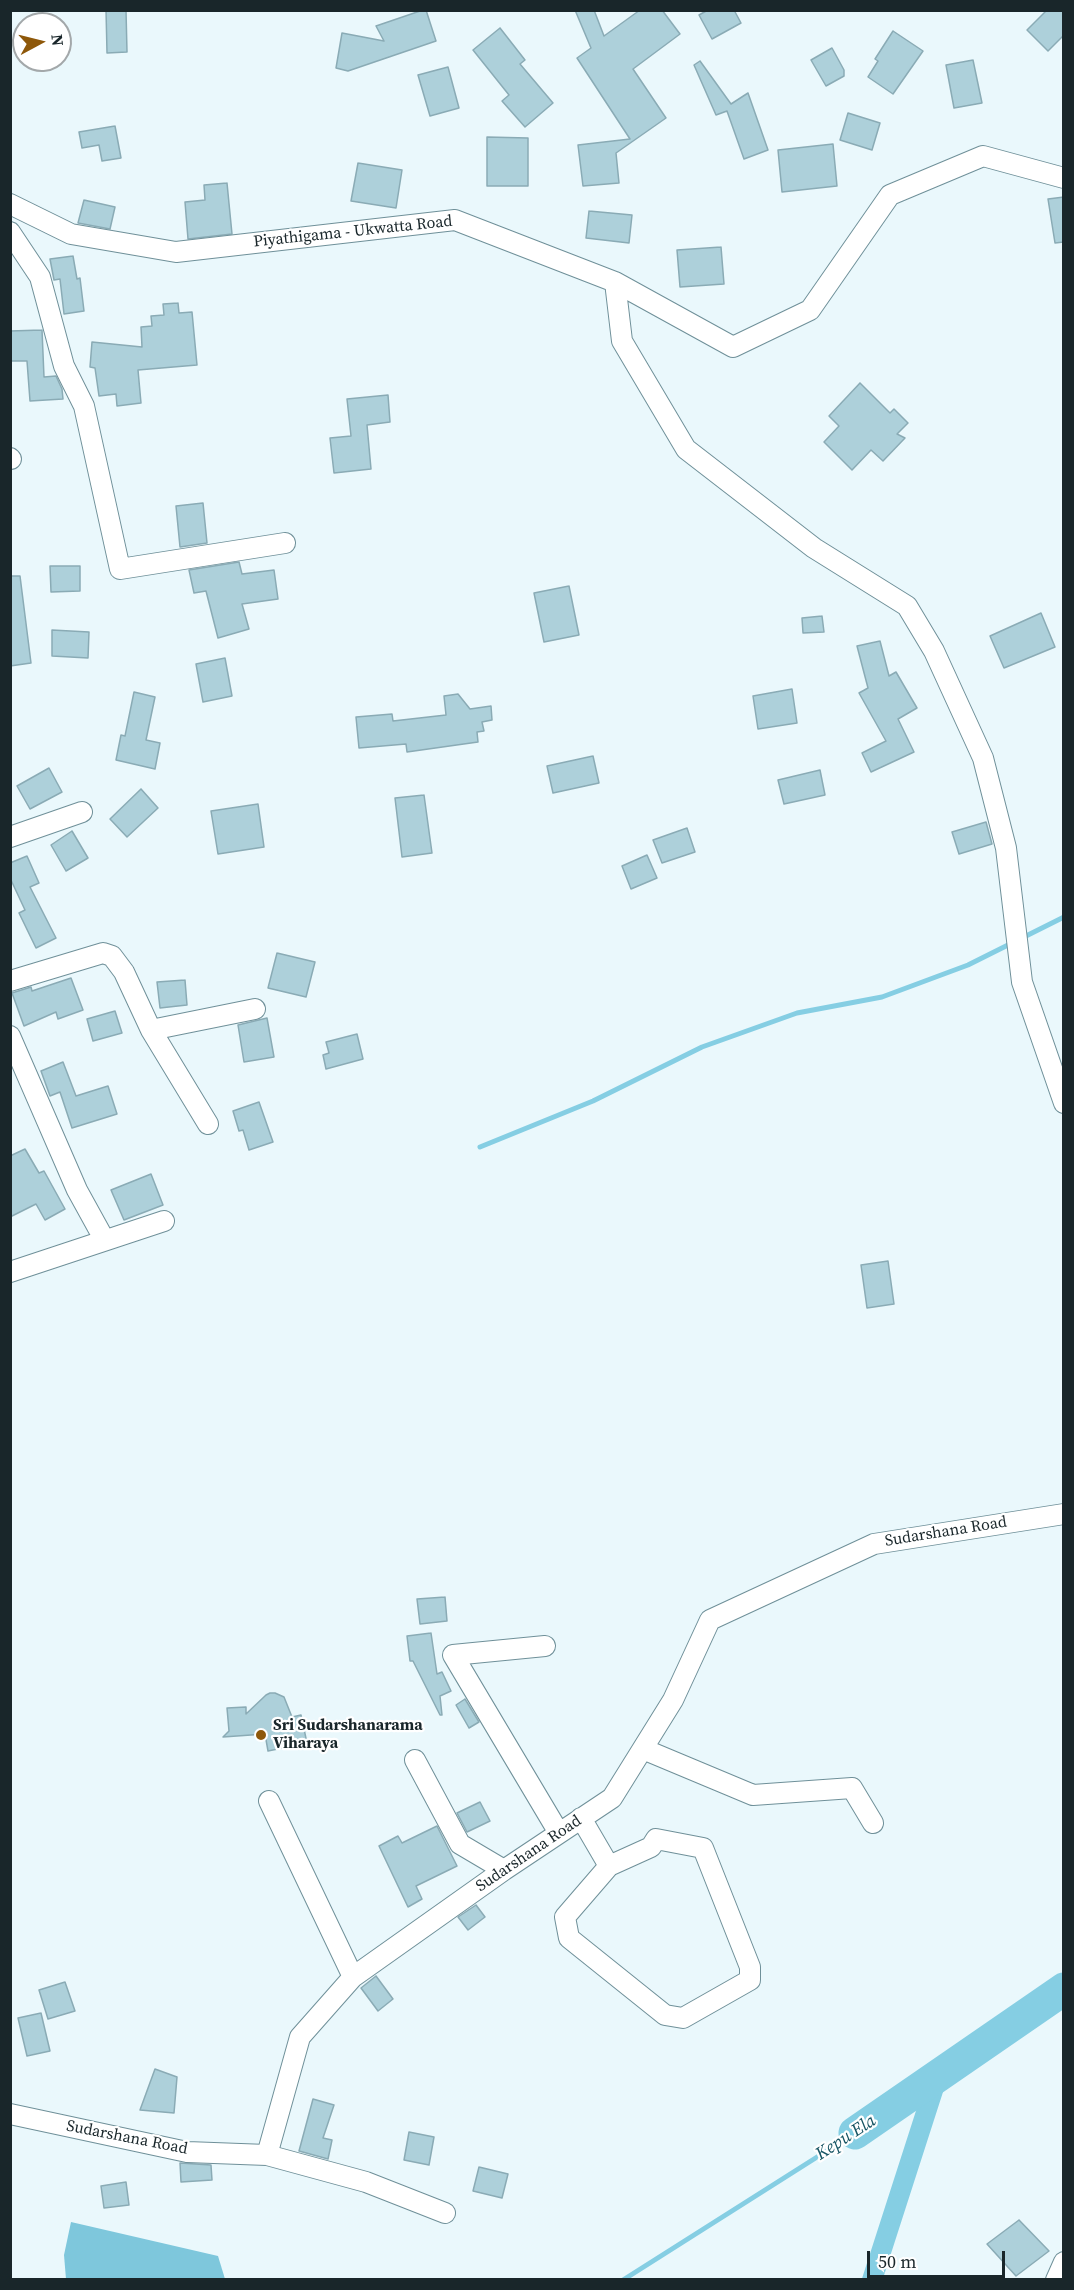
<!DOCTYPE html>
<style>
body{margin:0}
#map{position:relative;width:1074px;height:2290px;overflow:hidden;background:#eaf8fc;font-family:"Source Serif 4",serif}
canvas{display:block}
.frame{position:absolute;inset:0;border:12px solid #19262a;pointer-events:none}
.north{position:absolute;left:12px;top:12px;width:60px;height:60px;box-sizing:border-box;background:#fff;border:2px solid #a3a8aa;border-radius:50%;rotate:83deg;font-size:16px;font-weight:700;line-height:24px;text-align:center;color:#19262a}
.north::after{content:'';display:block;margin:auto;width:21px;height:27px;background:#8e580a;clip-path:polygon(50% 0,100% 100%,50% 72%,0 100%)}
.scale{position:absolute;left:867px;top:2251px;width:138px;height:27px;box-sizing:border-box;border:3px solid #19262a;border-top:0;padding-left:8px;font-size:18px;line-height:21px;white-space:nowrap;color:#19262a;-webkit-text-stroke:4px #fff;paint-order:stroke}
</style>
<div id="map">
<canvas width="1074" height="2290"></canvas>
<div class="frame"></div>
<div class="north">N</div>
<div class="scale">50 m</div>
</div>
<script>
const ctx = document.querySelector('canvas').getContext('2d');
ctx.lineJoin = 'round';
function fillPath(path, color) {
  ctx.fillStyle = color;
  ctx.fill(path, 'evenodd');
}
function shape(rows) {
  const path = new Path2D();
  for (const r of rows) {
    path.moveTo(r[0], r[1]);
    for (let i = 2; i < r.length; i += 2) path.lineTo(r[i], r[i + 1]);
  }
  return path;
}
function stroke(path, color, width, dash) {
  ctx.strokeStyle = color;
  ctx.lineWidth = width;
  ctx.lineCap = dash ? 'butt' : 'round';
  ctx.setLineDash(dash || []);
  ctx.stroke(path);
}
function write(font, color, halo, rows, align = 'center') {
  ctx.font = font + ' "Source Serif 4",serif';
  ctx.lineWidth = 4.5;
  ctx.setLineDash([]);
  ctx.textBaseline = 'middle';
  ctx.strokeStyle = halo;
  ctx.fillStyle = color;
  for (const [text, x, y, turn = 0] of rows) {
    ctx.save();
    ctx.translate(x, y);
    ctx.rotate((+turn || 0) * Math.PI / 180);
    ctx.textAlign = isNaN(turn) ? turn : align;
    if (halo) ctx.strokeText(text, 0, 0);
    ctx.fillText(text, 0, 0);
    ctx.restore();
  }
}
fillPath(shape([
 [71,2222,218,2256,225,2279,66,2279,64,2255]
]), '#7ec7dc');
stroke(shape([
 [1022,938,1064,917],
 [480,1147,593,1101,702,1047,797,1013,882,997,968,965,1014,942],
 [623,2280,855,2133]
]), '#85cee3', 5);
stroke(shape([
 [872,2280,938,2075]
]), '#85cee3', 20);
stroke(shape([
 [855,2133,1064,1989]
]), '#85cee3', 33);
const building = shape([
 [106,10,126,10,127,52,107,53,106,10],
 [423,10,426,10,436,41,348,71,336,68,342,33,384,41,376,26,423,10],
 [575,10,594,10,604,36,640,10,662,10,680,34,633,69,666,118,616,153,619,183,583,186,578,145,630,139,577,58,591,48,575,10],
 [708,10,734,10,741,23,712,39,699,15,708,10],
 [1047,10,1064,10,1064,35,1048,51,1027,30,1047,10],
 [500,28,525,60,520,64,553,103,525,127,502,101,509,95,473,50,500,28],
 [893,31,923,51,893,94,868,77,878,61,875,59,893,31],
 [832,48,844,70,844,76,826,86,811,60,832,48],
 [973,60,982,103,954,108,946,65,973,60],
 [700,61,731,104,748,93,768,150,744,159,727,111,716,115,694,65,700,61],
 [448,67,459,108,430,116,418,75,448,67],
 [848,113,880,123,872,150,840,140,848,113],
 [115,126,121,158,102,161,99,145,82,148,79,132,115,126],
 [487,137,528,138,528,186,487,186,487,137],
 [833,144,837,186,782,192,778,150,833,144],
 [358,163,402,170,396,208,351,201,358,163],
 [227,183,232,234,188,239,185,202,205,200,204,185,227,183],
 [1064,197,1064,242,1055,243,1048,199,1064,197],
 [84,200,115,207,110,229,78,223,84,200],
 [589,211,632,215,629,243,586,238,589,211],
 [721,247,724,284,680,287,677,250,721,247],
 [73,256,77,279,80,278,84,311,64,314,60,279,54,280,50,259,73,256],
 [178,303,179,313,192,312,197,365,138,370,141,403,117,406,116,394,99,396,95,368,90,367,92,342,142,347,141,327,152,326,151,316,164,315,163,304,178,303],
 [42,330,44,377,56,376,62,389,63,399,30,401,27,361,10,361,10,331,42,330],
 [860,383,890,413,894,409,908,423,897,434,905,438,883,461,871,450,852,470,824,442,839,426,829,416,860,383],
 [388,395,390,422,367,425,371,469,334,473,330,438,351,436,347,399,388,395],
 [203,503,207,543,180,547,176,506,203,503],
 [239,562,242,574,274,570,278,599,242,604,249,629,218,638,206,591,194,593,189,570,239,562],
 [50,566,80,566,80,591,51,592,50,566],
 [10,576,20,576,31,663,10,666,10,576],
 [569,586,579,635,544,642,534,593,569,586],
 [1041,613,1055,647,1004,668,990,636,1041,613],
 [822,616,824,632,803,633,802,618,822,616],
 [52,630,89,632,88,658,52,656,52,630],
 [880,641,889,676,896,672,917,708,898,719,914,752,871,772,862,753,886,741,859,693,868,688,857,646,880,641],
 [225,658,232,696,203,702,196,664,225,658],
 [792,689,797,723,758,729,753,696,792,689],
 [134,692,155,697,146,740,160,743,155,769,116,760,121,735,125,736,134,692],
 [458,694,470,709,491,706,492,720,482,722,484,731,477,732,478,742,407,752,406,744,359,748,356,717,392,714,393,721,446,715,444,696,458,694],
 [593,756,599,783,553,793,547,766,593,756],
 [49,768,62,792,30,809,17,786,49,768],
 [820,770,825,795,784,804,778,780,820,770],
 [141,789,158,808,127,837,110,819,141,789],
 [424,795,432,853,402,857,395,798,424,795],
 [258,804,264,847,218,854,211,811,258,804],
 [986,822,992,844,959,854,952,832,986,822],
 [687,828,695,852,662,863,653,840,687,828],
 [72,831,88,858,66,871,51,845,72,831],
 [647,855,657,878,631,889,622,866,647,855],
 [27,856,39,883,30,887,56,938,36,948,19,913,25,910,10,878,10,863,27,856],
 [277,953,315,962,306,997,268,988,277,953],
 [71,978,83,1010,58,1019,56,1012,24,1026,12,993,31,987,32,991,71,978],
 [185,980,187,1005,160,1008,157,982,185,980],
 [115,1011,122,1033,93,1041,87,1019,115,1011],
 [267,1018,274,1057,244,1062,238,1025,267,1018],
 [357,1034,363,1059,326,1069,323,1055,329,1053,326,1042,357,1034],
 [63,1062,76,1096,108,1086,117,1114,72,1128,60,1092,50,1096,41,1071,63,1062],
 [259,1102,273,1142,249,1150,243,1130,239,1131,233,1111,259,1102],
 [25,1149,39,1173,44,1171,65,1209,45,1220,36,1204,10,1217,10,1156,25,1149],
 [151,1174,163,1205,124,1220,111,1190,151,1174],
 [888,1261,894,1304,867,1308,861,1265,888,1261],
 [445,1597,447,1621,420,1624,417,1599,445,1597],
 [431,1633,437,1674,442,1672,451,1691,440,1696,442,1715,440,1715,413,1661,410,1661,407,1636,431,1633],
 [270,1693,275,1693,284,1697,292,1717,301,1715,307,1743,268,1751,265,1734,223,1737,229,1731,227,1708,246,1707,246,1714,266,1695,270,1693],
 [465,1699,479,1722,469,1728,456,1705,465,1699],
 [480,1802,490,1821,467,1832,457,1813,480,1802],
 [437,1826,457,1866,416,1886,422,1899,408,1907,379,1846,398,1836,402,1843,437,1826],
 [476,1905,485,1917,468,1930,458,1917,476,1905],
 [376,1976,393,1999,378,2011,361,1988,376,1976],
 [65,1982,75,2011,48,2019,39,1990,65,1982],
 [41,2013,50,2051,27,2056,18,2018,41,2013],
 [155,2069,177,2077,174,2113,140,2110,155,2069],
 [313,2099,334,2105,323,2138,332,2140,328,2159,299,2151,313,2099],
 [409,2132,434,2137,429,2165,404,2160,409,2132],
 [180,2163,211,2165,212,2180,181,2182,180,2163],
 [479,2167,508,2174,502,2198,473,2191,479,2167],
 [126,2182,129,2205,104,2208,101,2186,126,2182],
 [1019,2220,1049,2251,1016,2276,987,2244,1019,2220]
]);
fillPath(building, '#add0da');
stroke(building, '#8aabb5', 1.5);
const minor = shape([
 [10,204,71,234,176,252,455,220,615,282,733,347,810,310,890,195,983,156,1064,178],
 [10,232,40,277,64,366,84,406,120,569,285,543],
 [615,282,622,341,686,449,814,548,907,606,934,651,983,758,1006,848,1022,982,1064,1103],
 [10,458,11,459],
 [10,837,82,812],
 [10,981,103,953,112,956,124,972,151,1030,208,1124],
 [151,1030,255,1009],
 [10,1036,77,1190,104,1239],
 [10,1272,164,1221],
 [545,1646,453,1655,559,1833],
 [643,1749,753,1795,852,1788,873,1823],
 [415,1760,460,1844,504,1870],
 [269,1801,353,1977],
 [581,1818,609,1866,651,1847,656,1839,703,1848,750,1967,750,1980,683,2018,665,2015,569,1938,565,1917,609,1866],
 [10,2114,187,2152,267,2155,300,2037,353,1977,504,1870,612,1798,673,1700,710,1620,874,1544,1064,1514],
 [267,2155,366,2182,445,2213],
 [1056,2280,1064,2262]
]);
stroke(minor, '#6f9099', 22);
stroke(minor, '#fff', 20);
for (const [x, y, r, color] of [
 [261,1735,6,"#8e580a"]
]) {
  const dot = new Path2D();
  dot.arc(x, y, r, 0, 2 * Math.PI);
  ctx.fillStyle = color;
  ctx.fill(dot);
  stroke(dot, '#fff', 2);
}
write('16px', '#19262a', '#fff', [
 ["Piyathigama - Ukwatta Road",353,232,-6],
 ["Sudarshana Road",946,1532,-9],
 ["Sudarshana Road",529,1854,-34],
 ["Sudarshana Road",127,2138,11]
]);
write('bold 16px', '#19262a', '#fff', [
 ["Sri Sudarshanarama",273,1726],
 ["Viharaya",273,1744]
], 'left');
write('italic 18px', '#165463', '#fff', [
 ["Kepu Ela",846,2138,-33]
]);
</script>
